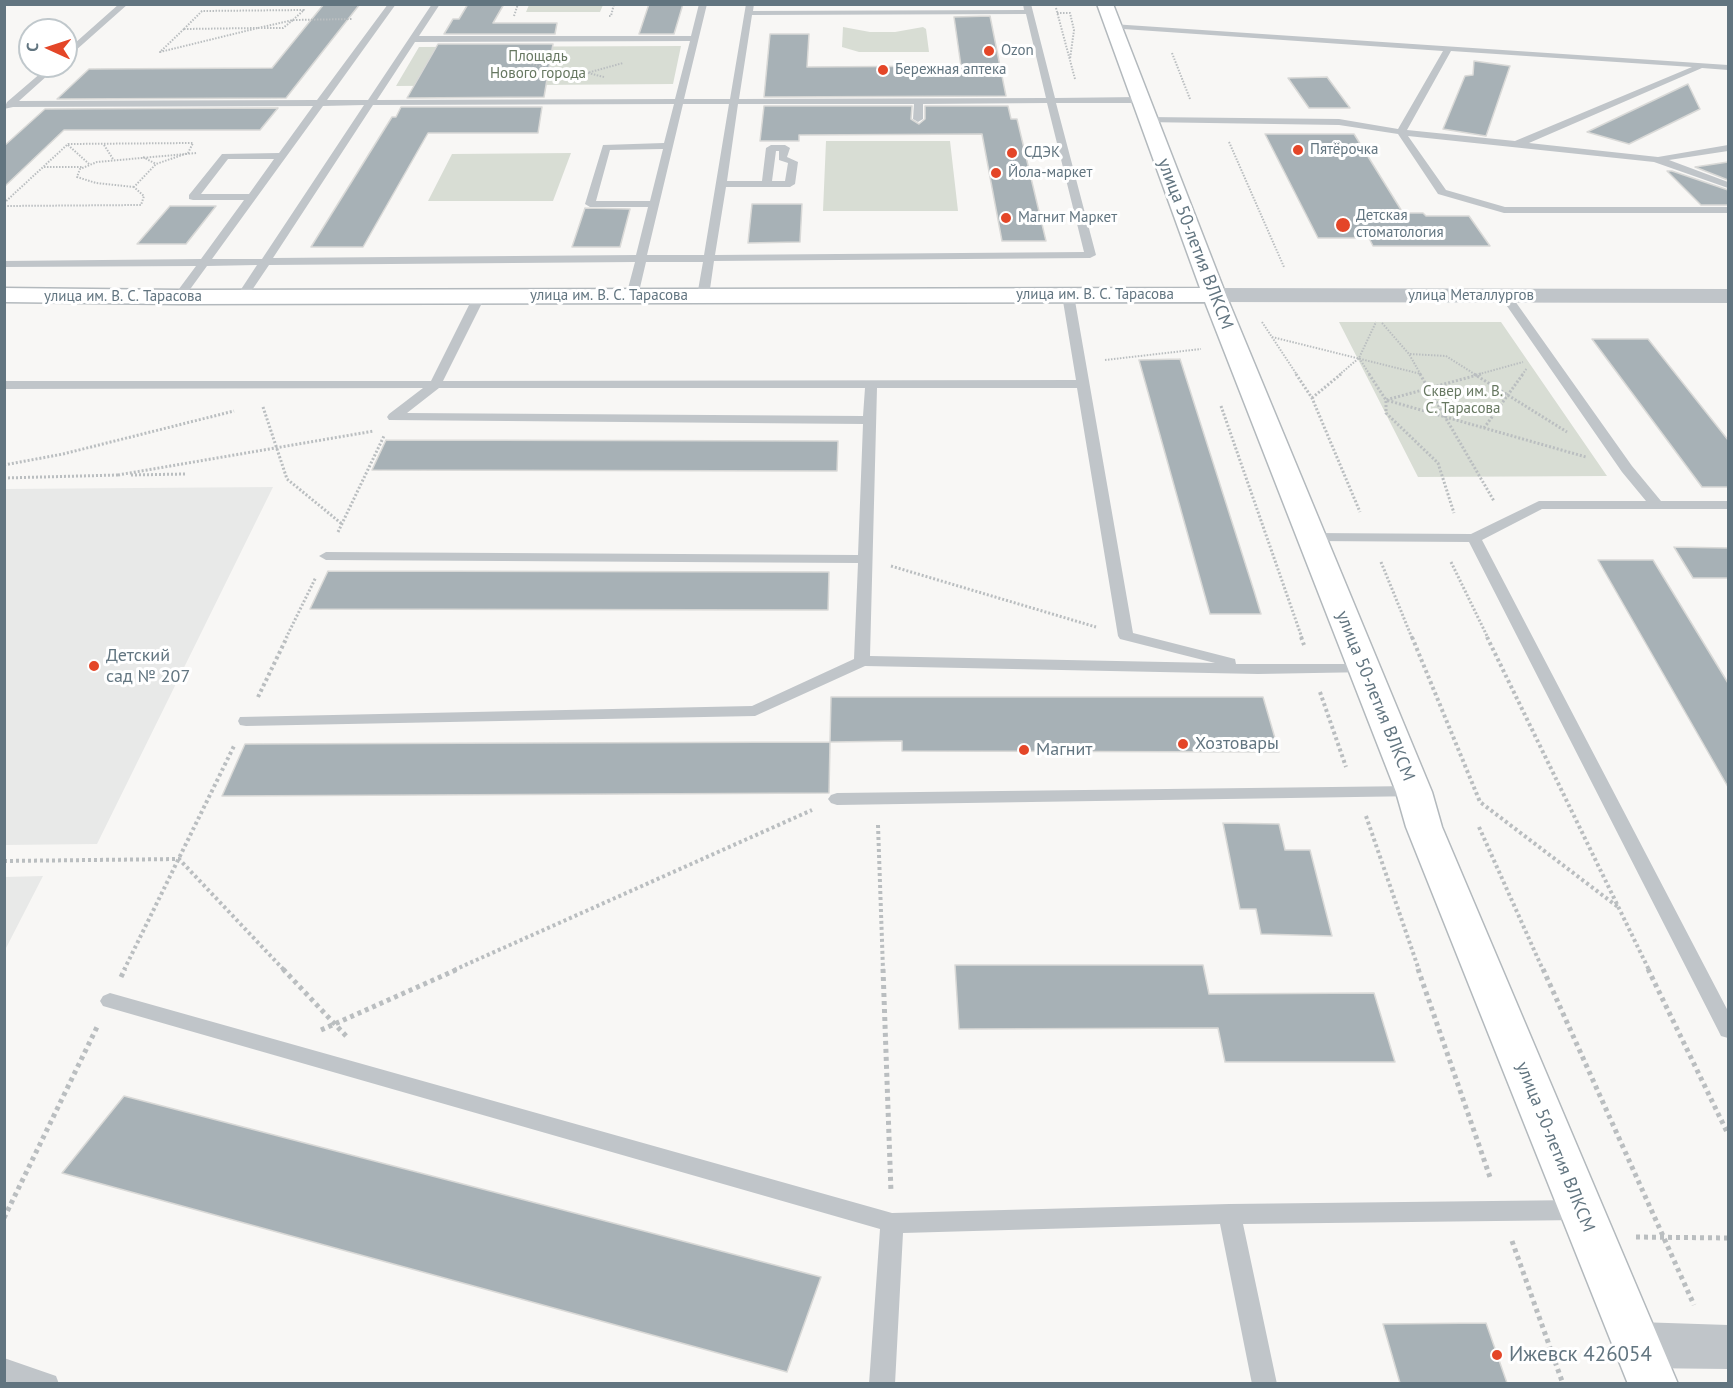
<!DOCTYPE html>
<meta charset="utf-8">
<style>
body{margin:0}
#map{position:relative;width:1733px;height:1388px;overflow:hidden;background:#f8f7f5;font-family:"PT Sans",sans-serif}
canvas{display:block}
.frame{position:absolute;inset:0;border:6px solid #627580;pointer-events:none}
.north{position:absolute;left:18px;top:18px;width:60px;height:60px;box-sizing:border-box;background:#fff;border:2px solid #c0c8cc;border-radius:50%;rotate:273deg;font-size:16px;font-weight:700;line-height:24px;text-align:center;color:#627580}
.north::after{content:'';display:block;margin:auto;width:21px;height:27px;background:#e44628;clip-path:polygon(50% 0,100% 100%,50% 72%,0 100%)}
</style>
<div id="map">
<canvas width="1733" height="1388"></canvas>
<div class="frame"></div>
<div class="north">С</div>
</div>
<script>
const ctx = document.querySelector('canvas').getContext('2d');
ctx.lineJoin = 'round';
function fillPath(path, color) {
  ctx.fillStyle = color;
  ctx.fill(path, 'evenodd');
}
function shape(rows) {
  const path = new Path2D();
  for (const r of rows) {
    path.moveTo(r[0], r[1]);
    for (let i = 2; i < r.length; i += 2) path.lineTo(r[i], r[i + 1]);
  }
  return path;
}
function stroke(path, color, width, dash) {
  ctx.strokeStyle = color;
  ctx.lineWidth = width;
  ctx.lineCap = dash ? 'butt' : 'round';
  ctx.setLineDash(dash || []);
  ctx.stroke(path);
}
function write(font, color, halo, rows, align = 'center') {
  ctx.font = font + ' "PT Sans",sans-serif';
  ctx.lineWidth = 6;
  ctx.setLineDash([]);
  ctx.textBaseline = 'middle';
  ctx.strokeStyle = halo;
  ctx.fillStyle = color;
  for (const [text, x, y, turn = 0] of rows) {
    ctx.save();
    ctx.translate(x, y);
    ctx.rotate((+turn || 0) * Math.PI / 180);
    ctx.textAlign = isNaN(turn) ? turn : align;
    if (halo) ctx.strokeText(text, 0, 0);
    ctx.fillText(text, 0, 0);
    ctx.restore();
  }
}
fillPath(shape([
 [273,487,97,844,5,845,5,489],
 [43,876,5,950,5,877]
]), '#e8e9e8');
fillPath(shape([
 [529,5,529,4,603,5,600,12,526,12],
 [843,27,870,32,895,32,923,27,926,29,929,52,859,52,842,47],
 [681,46,673,84,396,86,419,47],
 [826,141,950,141,958,211,823,211],
 [571,153,553,201,428,201,452,154],
 [1339,322,1501,322,1607,476,1418,477]
]), '#d8ddd4');
const building = shape([
 [324,4,360,4,286,98,57,99,89,69,272,68,324,4],
 [468,4,504,4,493,23,557,23,555,34,444,34,453,19,459,19,468,4],
 [649,4,683,4,674,34,639,34,649,4],
 [990,16,1006,96,764,97,770,34,809,34,807,67,961,66,954,17,990,16],
 [438,44,553,44,544,97,407,98,438,44],
 [1474,61,1510,66,1486,136,1443,129,1465,76,1473,75,1474,61],
 [1327,77,1350,108,1309,108,1288,78,1327,77],
 [1688,84,1700,109,1629,144,1587,132,1688,84],
 [764,106,912,106,911,119,919,124,925,119,925,106,1008,106,1011,119,1017,119,1046,241,1002,241,982,134,799,135,799,141,760,141,764,106],
 [401,107,542,107,538,133,428,133,363,247,311,247,392,117,396,117,401,107],
 [278,108,260,130,64,130,4,187,4,146,45,109,278,108],
 [1265,134,1354,134,1403,213,1423,213,1426,216,1469,216,1490,246,1373,246,1369,238,1318,238,1265,134],
 [1728,162,1728,180,1695,167,1728,162],
 [1667,171,1672,171,1728,190,1728,205,1701,205,1667,171],
 [752,204,802,204,800,242,748,243,752,204],
 [170,206,216,206,186,244,137,244,170,206],
 [585,208,630,209,620,247,572,247,585,208],
 [1592,339,1648,339,1728,440,1728,487,1702,487,1592,339],
 [1180,359,1254,591,1261,614,1210,614,1139,360,1180,359],
 [386,440,838,441,837,471,372,470,386,440],
 [1674,547,1728,548,1728,578,1693,578,1674,547],
 [1598,560,1653,560,1728,683,1728,787,1598,560],
 [328,571,829,572,828,610,310,609,328,571],
 [831,697,1263,697,1279,752,902,751,902,741,830,742,831,697],
 [830,742,829,793,222,796,245,744,830,742],
 [1223,823,1279,824,1285,850,1310,850,1332,936,1261,934,1256,909,1240,909,1223,823],
 [955,965,1203,965,1209,994,1374,993,1395,1062,1225,1062,1218,1028,959,1029,955,965],
 [124,1096,821,1277,787,1372,62,1173,124,1096],
 [1486,1323,1507,1383,1400,1383,1383,1324,1486,1323]
]);
fillPath(building, '#a7b1b6');
stroke(building, '#d9d9d7', 1.5);
const secondary = shape([
 [1097,4,1113,4,1226,295,1432,792,1442,827,1678,1384,1628,1384,1406,827,1396,792,1205,302,179,304,4,302,4,288,179,290,1200,288,1097,4]
]);
stroke(secondary, '#b3b9bd', 3);
stroke(shape([
 [1056,8,1075,79],
 [1057,13,1070,13,1074,30,1070,59],
 [514,16,518,4],
 [609,16,611,16,614,4],
 [293,20,353,19],
 [258,28,283,28,293,20],
 [258,28,293,20],
 [184,29,160,52,258,28],
 [184,29,202,11,304,10,293,20],
 [184,29,258,28],
 [1172,53,1190,99],
 [530,64,567,72,587,73,623,63],
 [588,73,604,77],
 [1229,142,1284,267],
 [68,145,89,164],
 [104,145,113,159],
 [143,157,156,164],
 [44,167,82,167],
 [134,187,96,183,77,177,80,169,97,162,197,153],
 [4,203,68,144,193,143,188,153,156,164,134,187,144,196,141,205,4,206],
 [1262,322,1297,375],
 [1382,323,1409,354,1421,375],
 [1272,337,1421,374],
 [1410,354,1446,356,1476,375],
 [1359,358,1370,375],
 [1105,360,1201,349],
 [1339,375,1359,358,1376,322],
 [1476,375,1523,362],
 [1522,375,1527,368]
]), '#babec0', 2, [1.5, 1.5]);
stroke(shape([
 [1296,374,1312,398,1360,512],
 [1369,374,1386,400,1386,413,1438,463,1454,513],
 [1420,374,1494,501],
 [1474,374,1567,432],
 [1481,374,1386,400,1586,457],
 [1312,398,1341,374],
 [1221,406,1302,638],
 [263,407,287,479,342,524],
 [1484,428,1523,374],
 [4,465,63,454,234,411],
 [118,475,374,431],
 [131,475,185,474],
 [4,478,118,475],
 [338,532,384,436],
 [1381,562,1412,638],
 [1451,562,1488,638],
 [891,566,1096,627],
 [286,638,316,577]
]), '#babec0', 3, [2, 2]);
stroke(shape([
 [1301,637,1304,645],
 [1412,637,1480,802,1618,907],
 [1487,637,1649,970],
 [1320,692,1346,767],
 [258,697,287,637],
 [1366,816,1419,970],
 [878,825,883,970],
 [1479,827,1543,970],
 [4,861,179,859,284,970],
 [124,970,235,744],
 [454,970,812,810]
]), '#babec0', 4, [3, 3]);
stroke(shape([
 [283,969,347,1037],
 [883,969,891,1192],
 [1418,969,1491,1180],
 [1543,969,1694,1305],
 [1648,969,1728,1134],
 [121,977,125,969],
 [321,1030,458,969],
 [4,1218,98,1025],
 [1636,1237,1728,1238],
 [1512,1241,1563,1384]
]), '#babec0', 5, [4, 4]);
fillPath(shape([
 [119,4,128,4,66,59,66,51,119,4],
 [388,4,396,4,327,100,368,100,432,4,440,4,419,36,691,36,699,4,707,4,684,99,730,99,746,4,754,4,753,11,1024,10,1023,4,1031,4,1055,98,1140,97,1145,100,1140,103,1056,103,1096,255,1090,258,714,261,709,296,703,299,697,296,703,262,646,262,638,296,632,299,626,296,635,262,269,265,246,299,242,300,236,297,257,265,207,266,183,299,179,300,173,297,196,266,4,267,4,261,201,259,244,200,193,200,189,199,189,195,222,154,279,153,313,106,13,107,4,109,7,102,49,66,58,66,19,101,317,100,388,4],
 [1026,14,1046,98,739,99,752,15,1026,14],
 [690,41,675,99,377,100,415,42,690,41],
 [1047,103,1084,252,715,255,726,187,790,187,795,184,798,162,787,157,790,148,785,145,771,145,766,148,762,181,727,181,738,104,914,104,913,119,918,122,923,119,923,104,1047,103],
 [674,104,664,143,603,145,585,204,590,207,648,207,636,255,273,258,373,105,674,104],
 [683,104,729,104,704,255,647,255,683,104],
 [364,105,262,259,212,259,323,106,364,105],
 [663,149,650,201,596,201,610,150,663,149],
 [776,151,779,151,779,160,788,163,785,181,772,181,776,151],
 [228,159,274,159,249,194,201,194,228,159],
 [1112,24,1728,65,1728,70,1702,68,1529,143,1658,157,1728,145,1728,151,1669,160,1728,182,1728,188,1654,162,1408,136,1446,190,1505,207,1728,207,1728,213,1504,213,1438,194,1398,134,1339,125,1144,122,1144,118,1147,117,1339,119,1398,129,1443,51,1109,28,1108,26,1112,24],
 [1451,51,1692,67,1515,141,1407,130,1451,51],
 [1068,292,1074,295,1133,633,1235,659,1236,664,1364,664,1372,669,1370,672,1258,674,865,666,755,716,246,726,240,725,238,721,240,717,752,706,854,659,858,563,326,560,319,556,326,552,858,555,863,424,389,420,387,417,389,414,423,388,4,389,4,381,431,381,473,297,479,294,485,297,443,381,1076,380,1062,295,1068,292],
 [439,388,865,388,863,416,407,413,439,388],
 [877,388,1077,388,1118,636,1120,639,1215,663,870,656,877,388],
 [1506,293,1510,294,1632,466,1661,501,1728,501,1728,509,1542,509,1482,540,1728,1011,1728,1038,1721,1036,1718,1030,1469,542,1311,541,1304,537,1311,533,1471,534,1539,501,1646,501,1622,472,1500,296,1506,293],
 [1414,786,1420,788,1423,792,1420,796,837,805,831,803,828,799,831,795,837,793,1414,786],
 [110,993,892,1213,1229,1204,1580,1200,1588,1203,1591,1210,1588,1217,1580,1220,1243,1224,1277,1384,1252,1384,1220,1224,903,1233,895,1384,869,1384,880,1229,103,1006,100,1001,103,996,110,993],
 [4,1358,56,1376,59,1384,12,1384,4,1381,4,1358]
]), '#c0c5c9');
fillPath(shape([
 [1214,288,1728,289,1728,303,1214,302,1206,300,1202,295,1206,290,1214,288],
 [1638,1322,1728,1325,1728,1369,1638,1368,1621,1361,1613,1345,1621,1329,1638,1322]
]), '#c0c5c9');
fillPath(secondary, '#fff');
for (const [x, y, r, color] of [
 [989,51,6,"#e44628"],
 [883,70,6,"#e44628"],
 [1298,150,6,"#e44628"],
 [1012,153,6,"#e44628"],
 [996,173,6,"#e44628"],
 [1006,218,6,"#e44628"],
 [1343,225,8,"#e44628"],
 [94,666,6,"#e44628"],
 [1183,744,6,"#e44628"],
 [1024,750,6,"#e44628"],
 [1497,1355,6,"#e44628"]
]) {
  const dot = new Path2D();
  dot.arc(x, y, r, 0, 2 * Math.PI);
  ctx.fillStyle = color;
  ctx.fill(dot);
  stroke(dot, '#fff', 2);
}
write('15px', '#627580', '#fff', [
 ["Ozon",1001,51],
 ["Бережная аптека",895,70],
 ["Пятёрочка",1310,150],
 ["СДЭК",1024,153],
 ["Йола-маркет",1008,173],
 ["Детская",1356,216],
 ["стоматология",1356,233],
 ["Магнит Маркет",1018,218]
], 'left');
write('15px', '#677861', '#fff', [
 ["Площадь",538,57],
 ["Нового города",538,74],
 ["Сквер им. В.",1463,392],
 ["С. Тарасова",1463,409]
]);
write('15px', '#627580', '#fff', [
 ["улица им. В. С. Тарасова",1095,295],
 ["улица им. В. С. Тарасова",609,296],
 ["улица Металлургов",1471,296],
 ["улица им. В. С. Тарасова",123,297]
]);
write('18px', '#627580', '#fff', [
 ["улица 50-летия ВЛКСМ",1195,244,69],
 ["улица 50-летия ВЛКСМ",1375,696,68],
 ["улица 50-летия ВЛКСМ",1555,1147,68]
]);
write('18px', '#627580', '#fff', [
 ["Детский",106,656],
 ["сад № 207",106,677],
 ["Хозтовары",1195,744],
 ["Магнит",1036,750]
], 'left');
write('21px', '#627580', '#fff', [
 ["Ижевск 426054",1509,1355]
], 'left');
</script>
